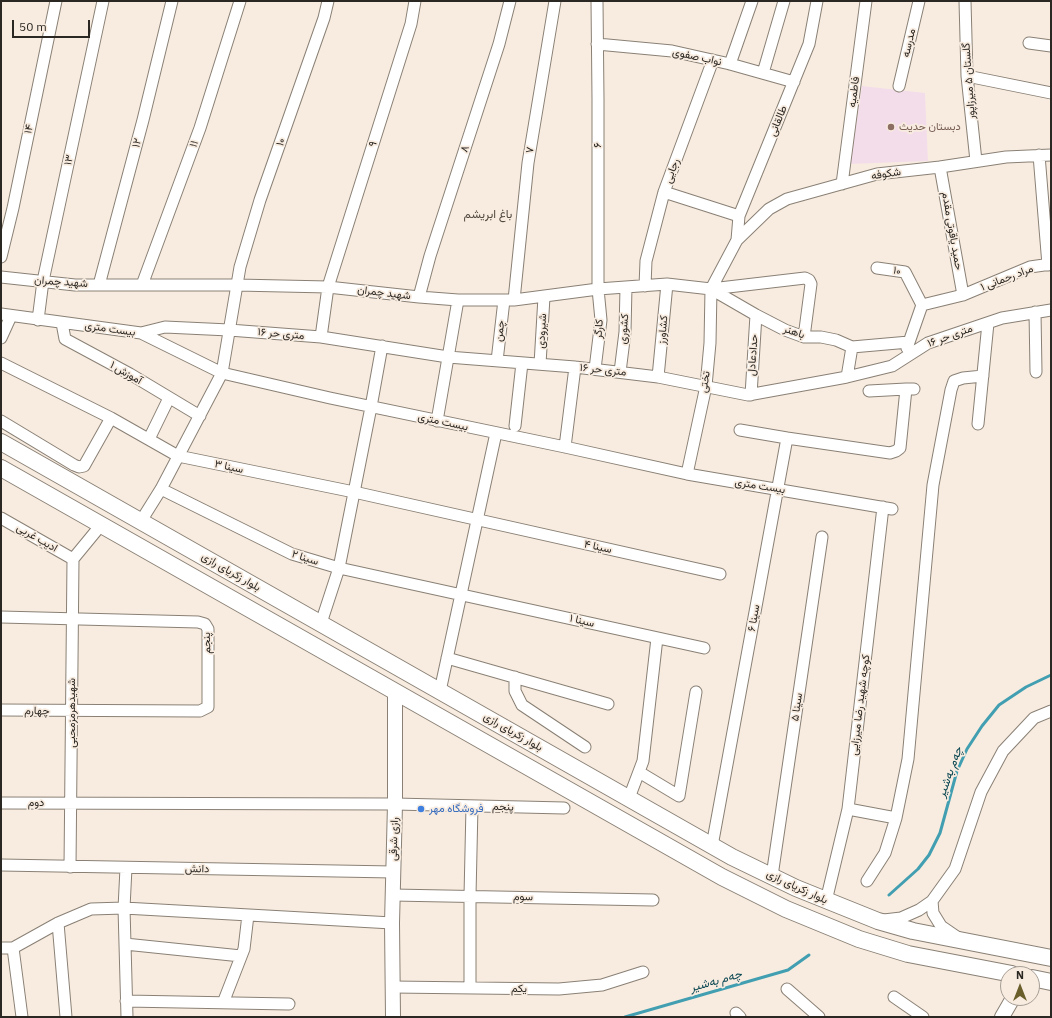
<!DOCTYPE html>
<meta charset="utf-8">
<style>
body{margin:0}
#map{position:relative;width:1052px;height:1018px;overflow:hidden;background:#f8ece0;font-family:"IBM Plex Sans",sans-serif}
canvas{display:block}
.frame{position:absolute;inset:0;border:2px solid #2b2722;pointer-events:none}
.north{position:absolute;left:1000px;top:966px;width:40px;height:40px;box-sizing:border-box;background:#f8ece0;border:1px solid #a69d94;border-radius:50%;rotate:0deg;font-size:11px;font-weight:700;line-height:16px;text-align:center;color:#2b2722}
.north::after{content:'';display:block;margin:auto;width:14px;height:18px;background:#6a5f2b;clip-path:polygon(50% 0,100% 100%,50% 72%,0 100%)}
.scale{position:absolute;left:12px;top:20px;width:78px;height:18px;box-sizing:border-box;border:2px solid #2b2722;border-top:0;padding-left:5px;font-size:12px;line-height:14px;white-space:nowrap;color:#2b2722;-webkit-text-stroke:3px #f8ece0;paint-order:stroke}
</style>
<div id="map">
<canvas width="1052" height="1018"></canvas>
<div class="frame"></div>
<div class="north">N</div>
<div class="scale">50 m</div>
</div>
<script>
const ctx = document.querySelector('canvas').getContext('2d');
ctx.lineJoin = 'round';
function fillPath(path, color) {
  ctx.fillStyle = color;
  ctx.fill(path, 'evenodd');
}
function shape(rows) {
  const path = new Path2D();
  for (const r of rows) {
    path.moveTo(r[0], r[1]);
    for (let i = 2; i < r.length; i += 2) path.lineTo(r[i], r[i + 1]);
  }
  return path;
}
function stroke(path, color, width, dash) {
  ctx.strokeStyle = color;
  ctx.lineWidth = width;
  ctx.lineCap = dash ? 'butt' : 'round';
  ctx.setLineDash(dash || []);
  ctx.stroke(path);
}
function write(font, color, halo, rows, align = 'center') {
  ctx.font = font + ' "IBM Plex Sans",Vazirmatn,sans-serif';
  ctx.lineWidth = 3.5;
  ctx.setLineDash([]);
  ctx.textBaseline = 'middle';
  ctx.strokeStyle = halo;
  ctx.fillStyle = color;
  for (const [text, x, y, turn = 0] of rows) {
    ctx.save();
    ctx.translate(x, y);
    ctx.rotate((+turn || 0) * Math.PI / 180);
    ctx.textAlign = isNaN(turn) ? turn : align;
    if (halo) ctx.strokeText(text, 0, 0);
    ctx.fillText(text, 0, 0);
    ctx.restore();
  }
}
fillPath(shape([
 [862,86,925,93,928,161,850,164]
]), '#f4ddea');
stroke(shape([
 [889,895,918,869,929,855,940,833,957,771,967,749,982,726,999,705,1026,687,1051,675],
 [625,1017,788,970,809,955]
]), '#419fb1', 3);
const minor = shape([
 [965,1,967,76,976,161],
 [1029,43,1051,46],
 [597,44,672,51,730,64,794,82],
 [730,64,752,1],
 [763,73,784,1],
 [967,76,1051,93],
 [899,86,919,1],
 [1039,155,1048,265],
 [940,167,963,295],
 [842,184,866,1],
 [664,192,739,216],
 [737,240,739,216,809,44,817,1],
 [1,257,13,208,56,1],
 [877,268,905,272,922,305],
 [1,277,75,285,237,285,328,287,419,297,458,300,514,300,598,289,667,284,711,289,737,240,769,209,787,199,877,174,940,167,1006,157,1051,155],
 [99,285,143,120,172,1],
 [142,285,200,128,240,1],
 [645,286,646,261,664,192,713,60],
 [711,289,756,315,785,330,804,337,821,337,836,340,852,347,909,342],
 [711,289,805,278,809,280,811,284,804,337],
 [419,297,430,256,499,44,510,1],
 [514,300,528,163,555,1],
 [1035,312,1036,372],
 [1,314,141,333,222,373,330,398,565,447,687,474,892,509],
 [38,320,43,281,103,1],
 [62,323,65,339,130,374,200,416],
 [141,333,165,327,229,330,321,337,448,357,575,367,658,377,748,395,847,377,892,366,928,343,1002,318,1051,310],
 [321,337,328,287,411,24,415,1],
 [1,338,11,316],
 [907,348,922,305,963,295,1030,267,1051,264],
 [497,361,504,300],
 [1,363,111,418,178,456,354,492,720,574],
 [540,364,544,297],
 [595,369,601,320,598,289,598,99,597,1],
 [620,372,625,332,626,287],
 [658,377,667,284],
 [847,377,852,347],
 [869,391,906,389],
 [751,395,756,315],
 [1,421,74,465,79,467,84,466,111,418],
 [437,421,458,300],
 [978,424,988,323],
 [515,426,522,363],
 [787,438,890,453,896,451,900,448,906,389,914,389],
 [149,439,169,398],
 [565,447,575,367],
 [687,474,706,386,710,343,711,289],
 [161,489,292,554,339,568,704,648],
 [1,518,73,559],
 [141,521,161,489,222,373,240,267,260,200,324,18,328,1],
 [73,559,101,525],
 [1,617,198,622,205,624,208,629,208,707,200,711,1,710],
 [321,623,339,568,371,407,382,346],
 [447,658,608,704],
 [515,677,515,691,522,705,585,747],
 [440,691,496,433],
 [639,772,679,796,696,692],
 [629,798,643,761,657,638],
 [1,803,395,804,564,808],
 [848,809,896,818],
 [712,846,787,438,740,430],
 [1,865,393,872],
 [70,867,73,559],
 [126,868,124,908,127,1017],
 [772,876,822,537],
 [867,881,885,853,896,818,908,759,933,485,951,390,954,381,963,378,983,376],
 [393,895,653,900],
 [826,901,848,809,883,507],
 [932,901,955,869,981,792,1003,751,1034,718,1051,711],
 [884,920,901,918,919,910,932,901,933,913,941,926,957,937],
 [58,923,66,1017],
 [125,944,241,956],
 [1,948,13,948,58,923,91,909,124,908,392,923],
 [13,948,22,1017],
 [392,987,559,989,602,985,643,972],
 [470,988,470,896,472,806],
 [787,989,819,1017],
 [894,997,923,1017],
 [126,1001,289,1004],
 [223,1003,244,949,248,915],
 [736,1013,740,1017]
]);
const tertiary = shape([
 [393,1017,392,923,395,804,395,692],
 [1002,1017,1013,998]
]);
const secondary = shape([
 [1,442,732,857,796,888,878,921,913,931,1051,958],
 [1,468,722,877,786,909,859,939,908,954,1012,974],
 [1032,978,1051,982]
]);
stroke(minor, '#8a8075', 13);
stroke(tertiary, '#8a8075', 16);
stroke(secondary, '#8a8075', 18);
stroke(minor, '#fff', 11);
stroke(tertiary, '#fff', 14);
stroke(secondary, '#fff', 16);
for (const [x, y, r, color] of [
 [891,127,4,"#8d6e63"],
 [421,809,4,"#3f7fe0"]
]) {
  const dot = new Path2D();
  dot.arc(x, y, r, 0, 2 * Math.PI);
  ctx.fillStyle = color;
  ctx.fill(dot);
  stroke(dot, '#f8ece0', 1.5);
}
write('11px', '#2b2722', '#f8ece0', [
 ["مدرسه",909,43,-77],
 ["نواب صفوی",697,57,12],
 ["گلستان ۵ میرزاپور",969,81,-94],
 ["فاطمیه",854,92,-83],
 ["طالقانی",778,121,-68],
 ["۱۴",29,129,-78],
 ["۱۰",281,142,-71],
 ["۱۲",137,143,-75],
 ["۱۱",194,144,-70],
 ["۹",373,144,-73],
 ["۶",598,145,-90],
 ["۸",465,149,-72],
 ["۷",530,150,-81],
 ["۱۳",69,160,-78],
 ["رجایی",672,171,-70],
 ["شکوفه",886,174,-9],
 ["حمید یاقوتی مقدم",952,231,80],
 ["۱۰",897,271,13],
 ["مراد رحمانی ۱",1007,278,-21],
 ["شهید چمران",61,282,4],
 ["شهید چمران",384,293,7],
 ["بیست متری",110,329,8],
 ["کارگر",599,329,-86],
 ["کشوری",624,329,-86],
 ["کشاورز",663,330,-85],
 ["چمن",500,331,-83],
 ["شیرودی",542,331,-87],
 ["باهنر",794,332,19],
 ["۱۶ متری حر",281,334,5],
 ["۱۶ متری حر",950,336,-20],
 ["حدادعادل",753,355,-86],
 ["۱۶ متری حر",603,370,6],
 ["آموزش ۱",126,373,30],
 ["تختی",705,382,-82],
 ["بیست متری",443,422,12],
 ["سینا ۳",229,467,12],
 ["بیست متری",760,486,9],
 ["ادیب غربی",37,538,30],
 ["سینا ۴",598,547,12],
 ["سینا ۲",305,558,18],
 ["بلوار زکریای رازی",231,572,30],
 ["سینا ۶",754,618,-80],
 ["۱ سینا",582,621,13],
 ["پنجم",207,643,-92],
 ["کوچه شهید رضا میرزایی",860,705,-83],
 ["سینا ۵",797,707,-82],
 ["چهارم",37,711,1],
 ["شهیدهرمزمحبی",72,713,-90],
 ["بلوار زکریای رازی",513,732,30],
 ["دوم",36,803],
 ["پنجم",503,807,2],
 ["رازی شرقی",394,839,-88],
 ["دانش",197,869,1],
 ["بلوار زکریای رازی",797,887,25],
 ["سوم",523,897,1],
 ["یکم",519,989]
]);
write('11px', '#785e54', '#f8ece0', [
 ["دبستان حدیث",899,127]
], 'left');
write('11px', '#366cbe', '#f8ece0', [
 ["فروشگاه مهر",429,809]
], 'left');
write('12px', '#534a40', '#f8ece0', [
 ["باغ ابریشم",488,215]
]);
write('italic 12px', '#074550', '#f8ece0', [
 ["چەم بەشیر",950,772,-70],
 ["چەم بەشیر",716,981,-16]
]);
</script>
